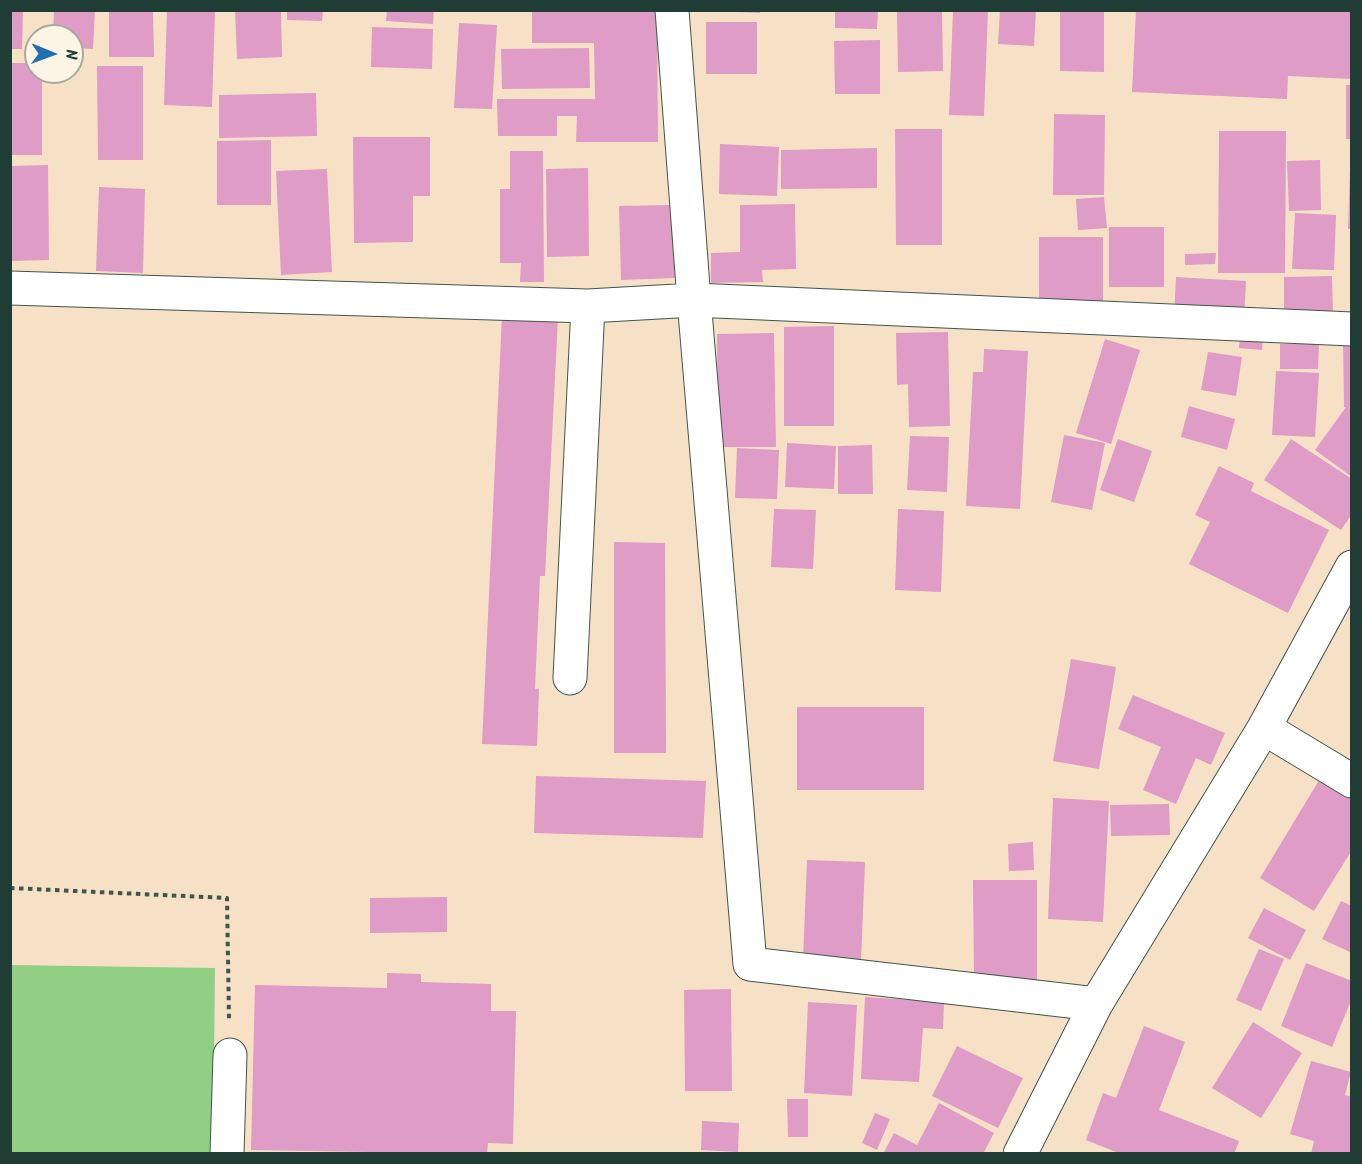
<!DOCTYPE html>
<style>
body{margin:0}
#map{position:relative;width:1362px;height:1164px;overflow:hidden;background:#f6e1c7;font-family:Kalam,sans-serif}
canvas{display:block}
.frame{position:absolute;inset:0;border:12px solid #1f3d34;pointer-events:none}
.north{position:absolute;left:24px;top:24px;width:60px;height:60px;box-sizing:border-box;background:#fcf5e5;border:2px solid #a4ab9e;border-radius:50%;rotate:91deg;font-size:16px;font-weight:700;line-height:24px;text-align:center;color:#1f3d34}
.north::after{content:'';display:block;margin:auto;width:21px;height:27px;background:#1f6fb2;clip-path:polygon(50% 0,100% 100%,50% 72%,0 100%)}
</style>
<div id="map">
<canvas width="1362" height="1164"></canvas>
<div class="frame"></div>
<div class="north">N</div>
</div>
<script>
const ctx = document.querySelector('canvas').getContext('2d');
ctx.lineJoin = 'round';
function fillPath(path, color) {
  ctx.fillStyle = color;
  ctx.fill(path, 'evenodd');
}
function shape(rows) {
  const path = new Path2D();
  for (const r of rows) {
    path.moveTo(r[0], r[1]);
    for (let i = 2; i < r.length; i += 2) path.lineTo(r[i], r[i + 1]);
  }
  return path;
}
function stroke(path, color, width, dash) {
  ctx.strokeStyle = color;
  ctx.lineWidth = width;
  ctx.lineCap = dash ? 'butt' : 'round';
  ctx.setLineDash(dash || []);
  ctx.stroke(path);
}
fillPath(shape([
 [11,965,215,968,213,1153,11,1154]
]), '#91cf85');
fillPath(shape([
 [10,10,23,10,22,49,10,49],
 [54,10,95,10,93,49,72,48,72,36,53,36],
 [109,10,153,10,154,57,109,57],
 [167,10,215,10,212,107,164,105],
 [235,10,281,10,282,57,237,59],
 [287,10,323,10,322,21,287,20],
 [387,10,434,10,433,24,386,21],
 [532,10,657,10,658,142,576,142,577,116,557,116,557,136,498,136,497,99,595,99,594,43,532,43],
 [738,10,760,10,760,13,738,12],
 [835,10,878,10,877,29,835,28],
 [897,10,942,10,943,71,898,72],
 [953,10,988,10,984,116,949,115],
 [1000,10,1036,10,1034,46,998,44],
 [1136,10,1352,10,1352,79,1288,76,1287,99,1132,92],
 [1060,11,1104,11,1104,72,1060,71],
 [706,22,757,22,757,74,706,74],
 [459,23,497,25,492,109,454,108],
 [372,27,433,29,432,69,371,67],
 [880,40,880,94,835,94,834,41],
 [589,48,590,88,502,89,501,49],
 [10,63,36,63,36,72,42,72,42,155,10,155],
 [97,66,143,66,143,160,98,160],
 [1346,85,1352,85,1352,139,1346,139],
 [316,93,317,136,219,138,219,95],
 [1054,114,1105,115,1104,195,1053,195],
 [895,129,942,129,942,245,896,245],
 [1219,131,1286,131,1285,273,1218,273],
 [353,137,430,137,430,196,413,196,413,242,354,243],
 [271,140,271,205,217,205,217,141],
 [720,144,779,147,777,196,719,194],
 [877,148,877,188,781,189,781,150],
 [510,151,543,151,544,282,520,282,521,263,500,263,500,189,510,189],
 [1320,160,1321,210,1289,211,1287,161],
 [48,165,49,260,10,261,10,166],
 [588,168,589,256,547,257,546,169],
 [327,169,332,272,281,275,276,171],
 [1350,169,1352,169,1352,229,1348,229],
 [99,187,145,189,143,273,96,271],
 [1104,197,1107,228,1078,230,1076,199],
 [795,204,796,269,762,270,763,282,711,283,711,253,740,252,740,205],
 [673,205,675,278,621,280,619,206],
 [1295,213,1336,215,1334,270,1292,269],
 [1109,227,1164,227,1164,287,1109,287],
 [1039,237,1103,237,1103,314,1039,314],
 [1216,253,1215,264,1185,265,1185,254],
 [1332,276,1333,316,1284,317,1284,277],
 [1176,277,1246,281,1244,320,1174,317],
 [502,315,558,318,545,576,540,576,535,689,539,689,537,746,482,744],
 [834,326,834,426,784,426,784,327],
 [948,332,950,426,909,427,908,384,897,385,896,333],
 [774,333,776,447,718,447,717,334],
 [1240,336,1263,337,1262,350,1239,348],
 [1343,338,1352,338,1352,477,1315,450,1346,407,1344,407],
 [1105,339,1140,350,1111,444,1076,433],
 [1280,344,1319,344,1318,369,1280,369],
 [984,349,1028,351,1020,509,966,506,973,372,983,372],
 [1208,352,1242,357,1236,396,1201,390],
 [1276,371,1319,373,1315,437,1272,435],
 [1189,406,1235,419,1227,450,1181,437],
 [1064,435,1105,443,1092,510,1051,502],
 [910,436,949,437,947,492,907,490],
 [1118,439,1152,451,1134,502,1100,490],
 [1291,439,1352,479,1352,514,1341,530,1264,480],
 [787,443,836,446,834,489,785,487],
 [872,445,873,494,838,494,838,446],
 [737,448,779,450,777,499,735,498],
 [1219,466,1254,483,1251,491,1329,530,1288,613,1189,564,1210,522,1195,515],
 [774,509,816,510,813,569,771,567],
 [898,509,944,511,941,592,895,590],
 [614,542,665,543,666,753,614,753],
 [1071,659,1116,667,1099,769,1053,761],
 [1133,695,1225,733,1211,765,1196,758,1176,804,1143,790,1161,747,1118,729],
 [797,707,924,707,924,790,797,790],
 [1327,767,1352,781,1352,850,1314,911,1260,878],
 [536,776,706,781,703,838,534,833],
 [1053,798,1109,801,1103,922,1048,919],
 [1169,804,1170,835,1111,836,1110,805],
 [1033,842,1034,870,1009,871,1008,844],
 [807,860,865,862,861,961,803,959],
 [973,880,1037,880,1037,980,974,981],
 [447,897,447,932,370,933,370,898],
 [1341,901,1352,906,1352,953,1322,939],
 [1264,908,1306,930,1290,960,1248,938],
 [1259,949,1284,959,1261,1011,1236,1000],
 [1306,963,1352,981,1352,998,1332,1047,1281,1026],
 [387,973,421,974,421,982,491,984,491,1011,516,1011,513,1144,488,1143,487,1154,251,1150,255,985,387,988],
 [731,989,732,1091,685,1091,684,990],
 [865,997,944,1002,943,1029,923,1028,919,1082,861,1079],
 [808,1002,857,1005,852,1096,804,1093],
 [1253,1022,1302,1053,1261,1118,1212,1088],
 [1144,1026,1185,1042,1159,1110,1239,1141,1234,1154,1121,1154,1086,1140,1103,1093,1116,1098],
 [957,1046,1023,1078,998,1128,932,1096],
 [1311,1061,1351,1072,1345,1095,1352,1097,1352,1154,1311,1154,1314,1141,1290,1134],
 [787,1099,808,1099,808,1137,788,1137],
 [939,1103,994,1133,983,1154,883,1154,894,1133,917,1145],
 [875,1113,890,1119,877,1150,862,1143],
 [702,1121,739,1123,738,1152,701,1150]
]), '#df9cc6');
const minor = shape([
 [10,288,588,306,694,300,672,10],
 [570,678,588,306],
 [1264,728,1352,781],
 [1096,1004,750,964,694,300,1352,329],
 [227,1154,230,1055],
 [1020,1154,1096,1004,1264,728,1352,567]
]);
stroke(minor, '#3f564a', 35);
stroke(shape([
 [10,888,227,898,229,1019]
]), '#3f564a', 4, [4.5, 4.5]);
stroke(minor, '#fff', 33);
</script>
